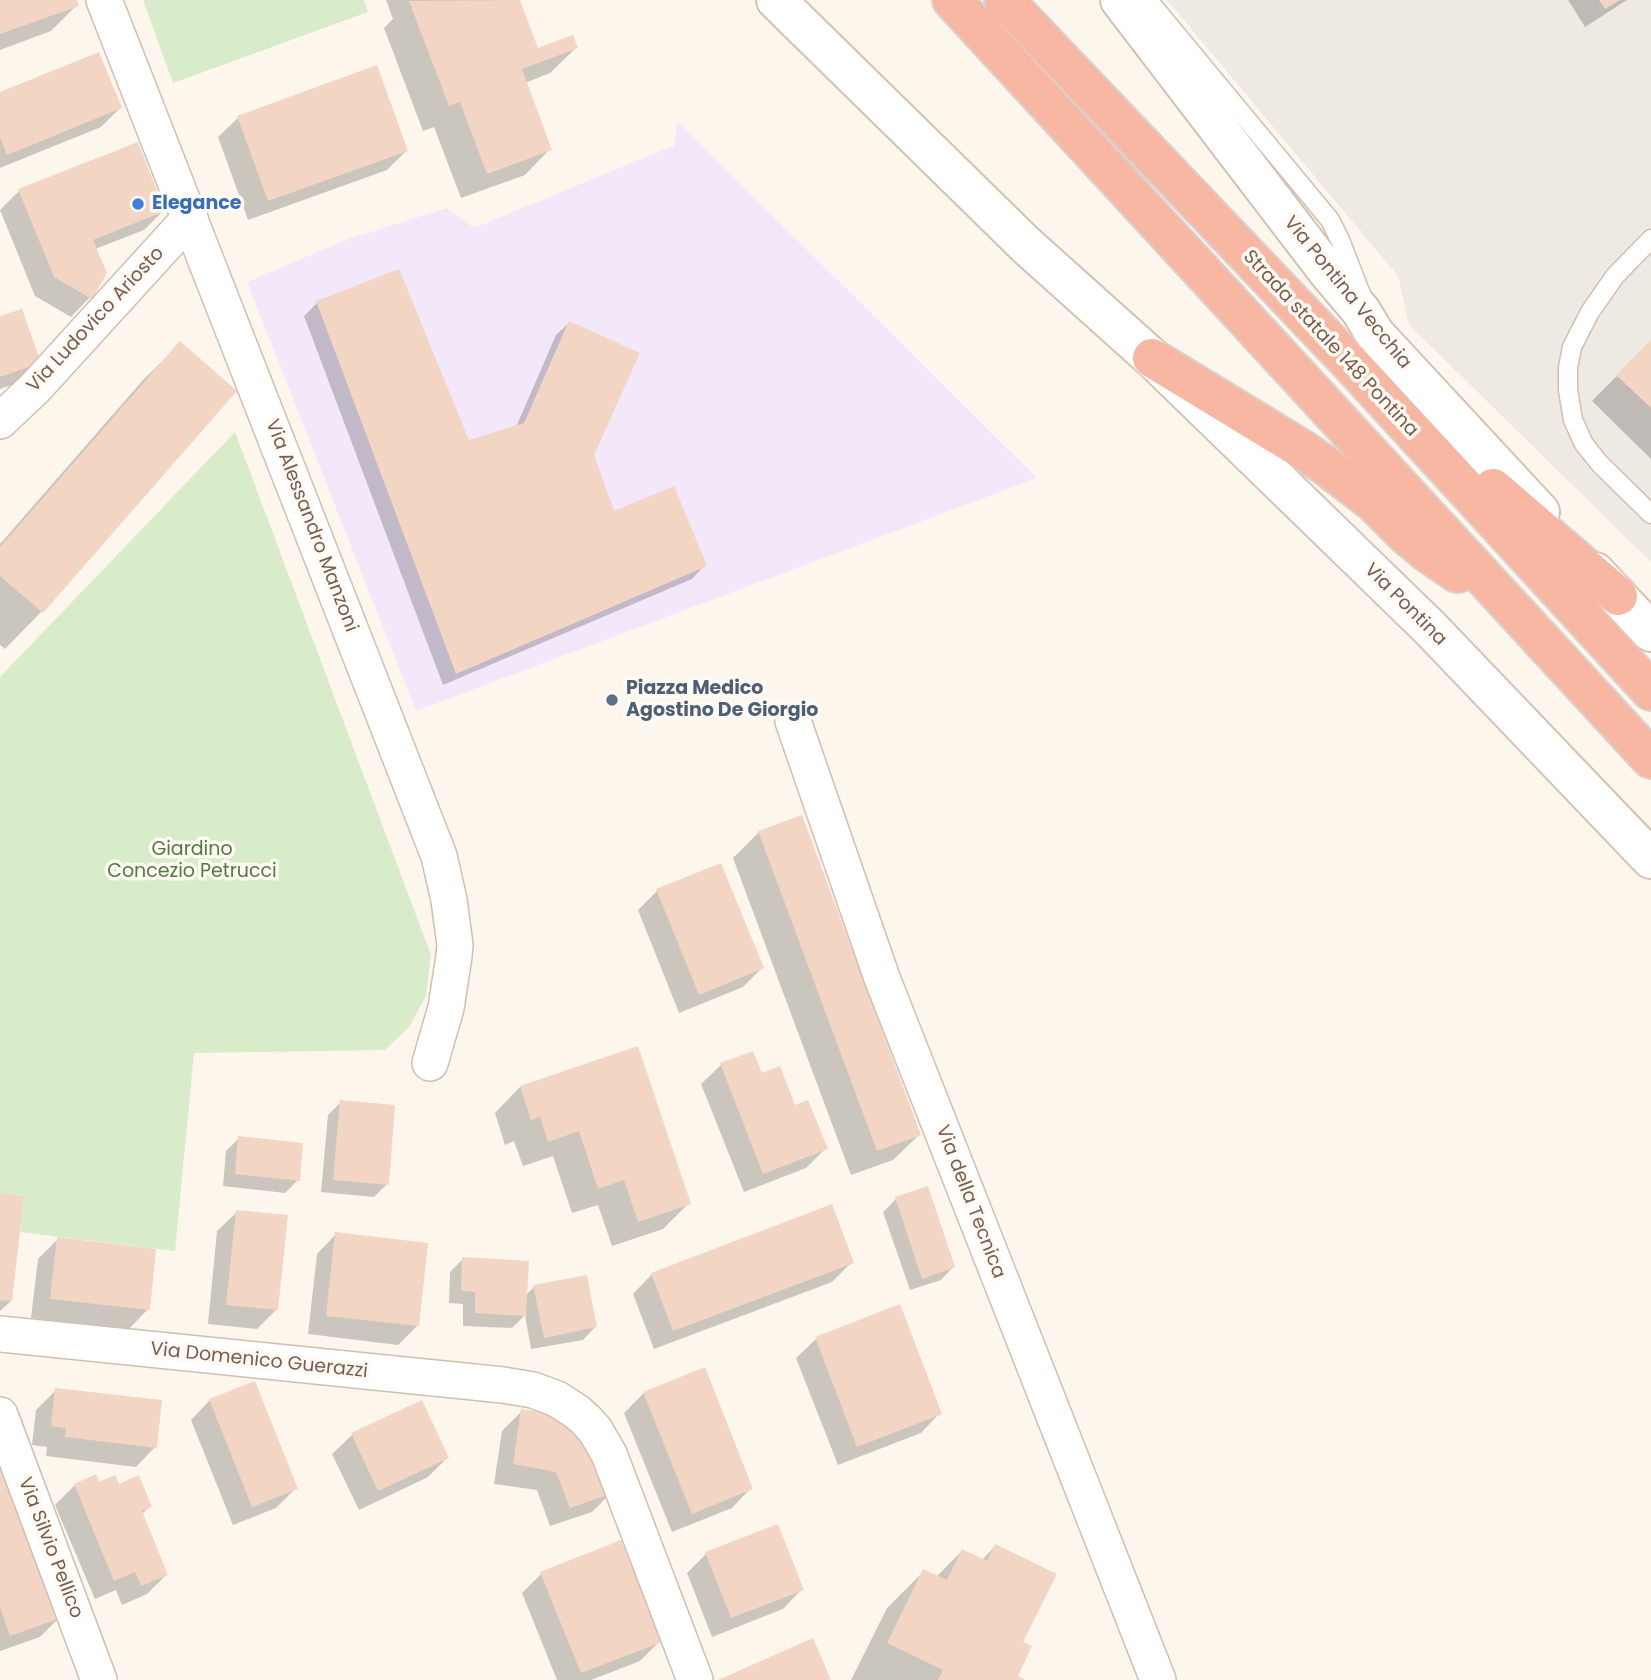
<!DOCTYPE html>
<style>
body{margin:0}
canvas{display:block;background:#fdf6ec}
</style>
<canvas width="1651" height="1680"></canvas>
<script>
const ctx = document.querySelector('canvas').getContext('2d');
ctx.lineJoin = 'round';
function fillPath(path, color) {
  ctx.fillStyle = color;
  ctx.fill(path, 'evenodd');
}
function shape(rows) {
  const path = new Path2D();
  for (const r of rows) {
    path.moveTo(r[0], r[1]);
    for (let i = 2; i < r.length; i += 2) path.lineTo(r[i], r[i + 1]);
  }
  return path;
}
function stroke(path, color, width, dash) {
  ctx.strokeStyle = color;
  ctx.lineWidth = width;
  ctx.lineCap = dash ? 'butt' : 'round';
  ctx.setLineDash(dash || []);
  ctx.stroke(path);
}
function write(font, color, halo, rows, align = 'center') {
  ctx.font = font + ' Poppins,sans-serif';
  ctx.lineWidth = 7;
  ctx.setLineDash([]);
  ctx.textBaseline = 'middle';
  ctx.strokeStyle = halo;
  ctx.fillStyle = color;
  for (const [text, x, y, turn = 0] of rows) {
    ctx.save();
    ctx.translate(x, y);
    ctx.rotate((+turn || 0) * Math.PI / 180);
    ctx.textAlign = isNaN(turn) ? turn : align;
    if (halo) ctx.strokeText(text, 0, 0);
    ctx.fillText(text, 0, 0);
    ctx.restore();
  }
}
fillPath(shape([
 [1167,0,1651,0,1651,562,1409,325,1398,276]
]), '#efe9e4');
fillPath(shape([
 [677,121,1037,478,416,711,247,282,348,239,447,208,474,228,675,145]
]), '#f3e8fa');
fillPath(shape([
 [143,0,364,0,368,12,173,83],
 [235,432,431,955,426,996,409,1027,385,1050,194,1053,175,1251,20,1232,24,1196,0,1193,0,677]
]), '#d8ecc9');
fillPath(shape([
 [0,0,75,0,77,5,51,31,0,50],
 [386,0,518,0,537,50,576,48,550,73,525,83,550,149,525,175,461,198,434,127,423,131,384,28,393,19],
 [1568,0,1627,0,1585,27],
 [0,94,120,108,101,127,0,168],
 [238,118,406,151,387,170,248,220,218,137],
 [19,191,163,211,144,230,95,249,90,297,71,317,35,296,0,210],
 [398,271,468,442,516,427,556,335,569,323,592,455,613,514,704,566,692,579,443,685,304,316,317,303],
 [0,318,39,363,19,382,0,389],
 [1651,342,1651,459,1592,401],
 [180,344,235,392,41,612,5,649,0,645,0,544,143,380],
 [759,832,919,1135,893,1160,851,1175,733,858],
 [657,891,762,968,743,987,679,1013,638,910],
 [721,1065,761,1075,794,1107,825,1149,806,1168,744,1192,701,1084],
 [520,1087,689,1203,663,1229,612,1246,598,1205,572,1213,553,1156,523,1166,514,1141,505,1145,495,1113],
 [341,1102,387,1184,374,1197,321,1192,328,1115],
 [239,1138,298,1180,285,1193,223,1186,226,1151],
 [0,1195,11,1301,0,1311],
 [896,1199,953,1267,941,1280,910,1290,883,1212],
 [237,1212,277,1309,257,1329,208,1324,217,1231],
 [336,1234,417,1326,398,1345,308,1334,317,1254],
 [58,1239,148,1309,129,1329,31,1318,38,1259],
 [463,1259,526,1295,534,1287,595,1327,583,1340,531,1349,525,1315,512,1328,463,1326,463,1304,449,1303,450,1272],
 [852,1262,832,1282,654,1349,633,1294,652,1274],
 [899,1306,940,1413,921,1433,838,1465,796,1358,816,1339],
 [56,1390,155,1447,136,1467,46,1456,47,1447,32,1445,36,1410],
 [644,1393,751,1488,732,1508,672,1532,624,1413],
 [210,1400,296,1488,276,1508,233,1525,191,1420],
 [522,1411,611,1493,592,1512,550,1526,537,1490,494,1484,502,1431],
 [352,1435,447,1458,428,1477,359,1510,332,1454],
 [0,1449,59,1618,40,1637,0,1651],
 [95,1476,99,1484,150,1506,141,1515,166,1575,147,1594,122,1605,116,1590,95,1599,55,1505,75,1485],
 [995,1546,1021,1643,1015,1677,1022,1680,851,1680,887,1608,924,1571,936,1577,962,1551,982,1560],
 [706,1554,802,1589,783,1609,712,1637,687,1573],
 [541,1574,660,1641,640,1661,591,1680,557,1680,522,1593]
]), '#0003');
fillPath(shape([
 [0,0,77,0,79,6,0,34],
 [520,0,538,48,573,35,578,48,522,69,552,150,487,174,460,102,449,106,409,1],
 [1599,0,1620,0,1605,9],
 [99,52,122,108,7,155,0,137,0,92],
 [377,65,408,151,268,201,237,116],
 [138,142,165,211,93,240,107,273,92,299,54,277,18,189],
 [399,269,469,440,524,423,569,321,640,353,594,455,614,511,674,486,707,566,456,674,316,301],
 [22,309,41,363,0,377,0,316],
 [1651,340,1651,408,1616,375],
 [180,341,237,391,43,613,0,576,0,547],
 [802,815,921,1135,877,1151,758,831],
 [721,863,764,968,699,995,656,889],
 [638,1046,691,1204,638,1222,624,1180,598,1189,579,1131,548,1142,540,1117,531,1120,520,1086],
 [753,1051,762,1073,780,1066,795,1105,808,1100,828,1149,763,1174,720,1063],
 [340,1100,395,1105,389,1185,333,1180],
 [238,1136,303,1143,300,1181,235,1174],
 [928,1186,955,1267,922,1279,895,1197],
 [0,1193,24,1196,12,1301,0,1300],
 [832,1204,854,1263,673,1331,651,1273],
 [236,1210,288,1215,278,1310,226,1305],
 [335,1232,428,1243,419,1326,326,1316],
 [57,1237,156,1249,150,1310,50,1299],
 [462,1257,529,1261,526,1316,475,1313,475,1292,461,1291],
 [587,1275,597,1327,544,1338,533,1285],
 [900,1304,942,1414,857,1447,815,1337],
 [705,1367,753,1489,692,1514,643,1392],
 [255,1381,298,1489,252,1507,209,1399],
 [55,1388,162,1400,157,1448,65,1437,66,1428,51,1426],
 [422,1400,449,1458,378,1491,351,1433],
 [521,1409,566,1416,613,1493,570,1508,556,1472,513,1464],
 [0,1445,61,1618,10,1636,0,1607],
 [96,1474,99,1482,115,1475,119,1484,139,1475,152,1507,142,1511,168,1575,141,1586,135,1572,114,1581,74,1484],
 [778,1524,804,1590,731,1618,705,1552],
 [621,1540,662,1642,581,1673,540,1572],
 [995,1544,1057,1574,1023,1642,1032,1646,1018,1676,1026,1680,938,1680,943,1670,887,1643,923,1569,947,1580,962,1549,987,1561],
 [813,1638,831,1680,718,1680]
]), '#f3d5c3');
const lane = shape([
 [1148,0,1330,220,1340,240,1361,294],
 [1651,239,1615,276,1590,312,1572,347,1568,368,1568,390,1573,420,1584,444,1600,464,1651,514]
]);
const street = shape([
 [104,0,439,856,449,900,455,945,454,956,446,1008,430,1063],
 [0,421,35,388,190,218],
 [793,721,882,978,1158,1680],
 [0,1334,503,1385,533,1390,557,1399,577,1412,586,1420,595,1430,609,1454,695,1680],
 [0,1415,99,1680]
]);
const secondary = shape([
 [776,0,1026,245,1152,358,1430,628,1651,859],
 [1120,0,1328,272,1361,311,1375,334,1540,512],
 [1595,572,1651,632]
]);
const highway = shape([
 [952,0,1651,759],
 [1004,0,1351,364,1651,691],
 [1152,358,1303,450,1326,466,1372,501,1405,534,1428,553,1457,573],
 [1493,488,1618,596]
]);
stroke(lane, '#d1beb0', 21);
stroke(street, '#d1beb0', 38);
stroke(secondary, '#d6c0b0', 42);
stroke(highway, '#dad1cd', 42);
stroke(lane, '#fff', 18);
stroke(street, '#fff', 35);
stroke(secondary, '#fff', 38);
stroke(highway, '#f7b7a3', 38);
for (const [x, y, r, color] of [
 [138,204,7,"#3f7fe0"],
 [612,700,7,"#5c6f8a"]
]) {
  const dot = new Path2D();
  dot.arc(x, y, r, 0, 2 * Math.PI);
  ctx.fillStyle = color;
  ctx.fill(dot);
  stroke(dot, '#fffaf3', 2.5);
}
write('bold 19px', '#366cbe', '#fffaf3', [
 ["Elegance",152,204]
], 'left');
write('19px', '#7a5c4d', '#fffaf3', [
 ["Via Pontina Vecchia",1347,293,51],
 ["Via Ludovico Ariosto",96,320,-47],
 ["Strada statale 148 Pontina",1330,344,47],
 ["Via Alessandro Manzoni",311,526,69],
 ["Via Pontina",1405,605,45],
 ["Via della Tecnica",970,1202,69],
 ["Via Domenico Guerazzi",259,1361,6],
 ["Via Silvio Pellico",50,1548,69]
]);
write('bold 19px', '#4e5e75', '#fffaf3', [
 ["Piazza Medico",626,689],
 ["Agostino De Giorgio",626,711]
], 'left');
write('19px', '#537a41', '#fffaf3', [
 ["Giardino",192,850],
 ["Concezio Petrucci",192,872]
]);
</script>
